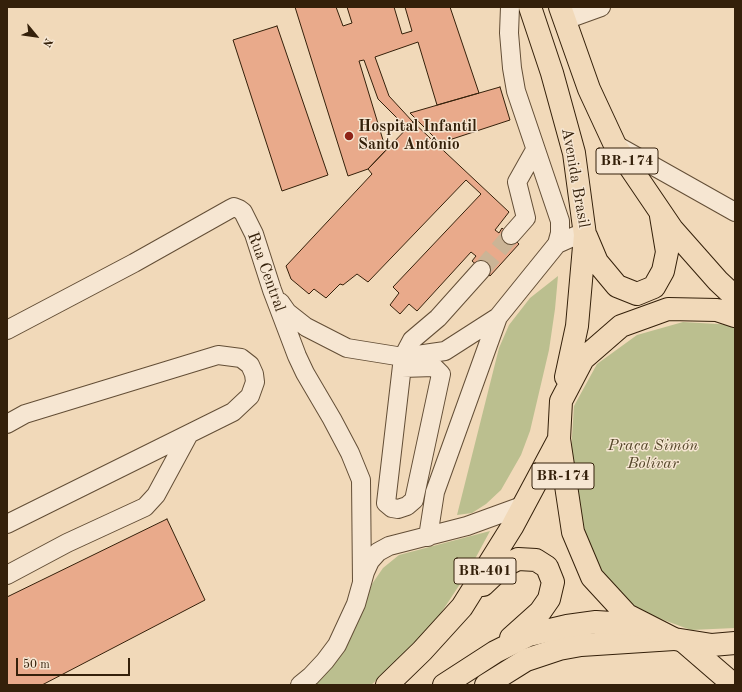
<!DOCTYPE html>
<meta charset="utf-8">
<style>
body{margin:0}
#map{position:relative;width:742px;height:692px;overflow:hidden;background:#f1d9b9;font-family:"Old Standard TT",serif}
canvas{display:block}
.frame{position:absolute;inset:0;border:8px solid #34200a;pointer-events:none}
.north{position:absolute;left:16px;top:16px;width:40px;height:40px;-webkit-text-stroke:3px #f6e6d2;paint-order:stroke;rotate:119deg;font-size:11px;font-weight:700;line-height:16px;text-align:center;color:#34200a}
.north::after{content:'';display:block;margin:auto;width:14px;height:18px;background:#34200a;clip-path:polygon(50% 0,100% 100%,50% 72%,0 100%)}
.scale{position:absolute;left:16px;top:658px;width:114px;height:18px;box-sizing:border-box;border:2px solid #34200a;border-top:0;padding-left:5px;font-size:12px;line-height:14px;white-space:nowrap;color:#34200a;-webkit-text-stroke:3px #f6e6d2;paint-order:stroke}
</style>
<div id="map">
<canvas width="742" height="692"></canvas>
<div class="frame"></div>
<div class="north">N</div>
<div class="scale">50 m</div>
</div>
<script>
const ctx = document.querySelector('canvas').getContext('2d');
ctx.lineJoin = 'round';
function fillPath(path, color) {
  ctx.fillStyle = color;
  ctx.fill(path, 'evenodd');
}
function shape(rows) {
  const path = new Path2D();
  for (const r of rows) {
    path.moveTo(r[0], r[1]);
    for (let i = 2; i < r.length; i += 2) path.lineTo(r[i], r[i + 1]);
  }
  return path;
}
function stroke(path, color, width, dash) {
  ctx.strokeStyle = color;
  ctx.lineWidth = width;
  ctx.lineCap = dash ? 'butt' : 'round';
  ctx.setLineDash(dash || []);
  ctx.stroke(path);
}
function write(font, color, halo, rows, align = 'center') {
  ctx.font = font + ' "Old Standard TT",serif';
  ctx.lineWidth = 3;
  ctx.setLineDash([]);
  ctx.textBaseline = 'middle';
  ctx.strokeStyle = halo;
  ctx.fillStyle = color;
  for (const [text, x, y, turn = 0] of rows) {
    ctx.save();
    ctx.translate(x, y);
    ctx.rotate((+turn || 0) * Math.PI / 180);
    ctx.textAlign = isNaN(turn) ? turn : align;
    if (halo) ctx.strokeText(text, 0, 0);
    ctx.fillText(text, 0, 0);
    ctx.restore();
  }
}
fillPath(shape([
 [558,276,555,309,549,350,530,431,521,455,501,490,486,504,472,513,457,515,499,348,509,325,530,298],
 [683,322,735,325,735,628,691,630,639,611,606,581,585,540,571,452,574,406,597,364,637,335],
 [490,531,468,572,437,619,406,655,371,685,310,685,346,645,356,626,372,584,383,568,399,555]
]), '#bbbf8f');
const building = shape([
 [295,7,336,7,343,26,352,23,347,7,394,7,402,34,412,31,405,7,450,7,479,93,437,105,418,42,375,57,389,96,413,122,407,128,378,99,364,60,359,61,386,150,368,169,348,176,295,7],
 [277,26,328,175,282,191,233,40,277,26],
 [500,87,510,120,440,143,410,113,500,87],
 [413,122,509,212,495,230,499,233,502,228,519,244,490,276,472,261,476,256,471,252,417,311,409,304,400,314,390,305,399,293,393,287,481,194,466,180,368,282,357,274,343,285,340,284,326,298,314,289,309,294,291,279,286,266,372,174,368,169,413,122],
 [167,519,205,600,42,685,7,685,7,597,167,519]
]);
fillPath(building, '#e9aa8b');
stroke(building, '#34200a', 1);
stroke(shape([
 [481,270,511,235]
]), '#cbb496', 18, [18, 9]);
const minor = shape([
 [510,7,509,33,512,68,516,91,560,221,560,233,557,244],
 [565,20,601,7],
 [616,145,735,212],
 [511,235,526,218,517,182,535,150],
 [280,302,287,312,306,327,347,348,403,357,445,351,498,317],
 [7,330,134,263,230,209,234,207,239,209,243,212,254,234,272,290,297,356,305,373,332,419,350,453,361,480,362,583],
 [402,368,434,367,441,374,414,500,407,506,398,509,392,508,386,503,403,357,412,340,438,318,481,270],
 [7,424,25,414,218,355,241,358,250,365,254,374,255,382,250,396,233,412,7,524],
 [428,537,435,492,498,317,557,244,575,236,585,235],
 [7,575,67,543,145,507,156,495,189,434],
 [300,685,311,676,325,661,337,645,356,604,365,572,370,561,378,552,389,546,467,526,522,506]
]);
const major = shape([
 [683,641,734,685],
 [486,685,526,660,559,649,581,645,674,639]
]);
const highway = shape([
 [530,7,552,73,574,153,585,235,577,326,566,377],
 [560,7,589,89,615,145,672,229,718,281,735,297],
 [586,236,597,262,617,286,637,294,654,287,663,271,667,252,661,216],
 [735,316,717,310,668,309,621,326,583,359,561,401,559,439,573,532,592,577,627,615,674,639,712,645,735,643],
 [483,585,502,567,518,559,536,560,547,567,553,582,549,599,540,612,511,638],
 [387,685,422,651,462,607,512,527,559,439],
 [444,685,495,652,529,635,567,626,596,622,644,625]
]);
stroke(minor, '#634e36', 20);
stroke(major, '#34200a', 24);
stroke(highway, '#34200a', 24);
stroke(minor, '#f6e6d2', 18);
stroke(major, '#f1d9b9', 22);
stroke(highway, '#f1d9b9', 22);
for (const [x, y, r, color] of [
 [349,136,5,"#8f2418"]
]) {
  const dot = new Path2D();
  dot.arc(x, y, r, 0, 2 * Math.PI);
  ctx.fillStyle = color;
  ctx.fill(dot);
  stroke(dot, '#f6e6d2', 1.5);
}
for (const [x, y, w] of [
 [627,161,62],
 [563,476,62],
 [485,571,62]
]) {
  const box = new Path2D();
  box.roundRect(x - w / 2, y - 13, w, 26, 3);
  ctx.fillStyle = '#f6e6d2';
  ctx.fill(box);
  stroke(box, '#34200a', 1);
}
write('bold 15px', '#34200a', null, [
 ["BR-174",627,161],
 ["BR-174",563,476],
 ["BR-401",485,571]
]);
write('bold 16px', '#34200a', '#f6e6d2', [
 ["Hospital Infantil",358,127],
 ["Santo Antônio",358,145]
], 'left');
write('16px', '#34200a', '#f6e6d2', [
 ["Avenida Brasil",575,178,80],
 ["Rua Central",266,272,70]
]);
write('italic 16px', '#56482b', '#f6e6d2', [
 ["Praça Simón",653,446],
 ["Bolívar",653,464]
]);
</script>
